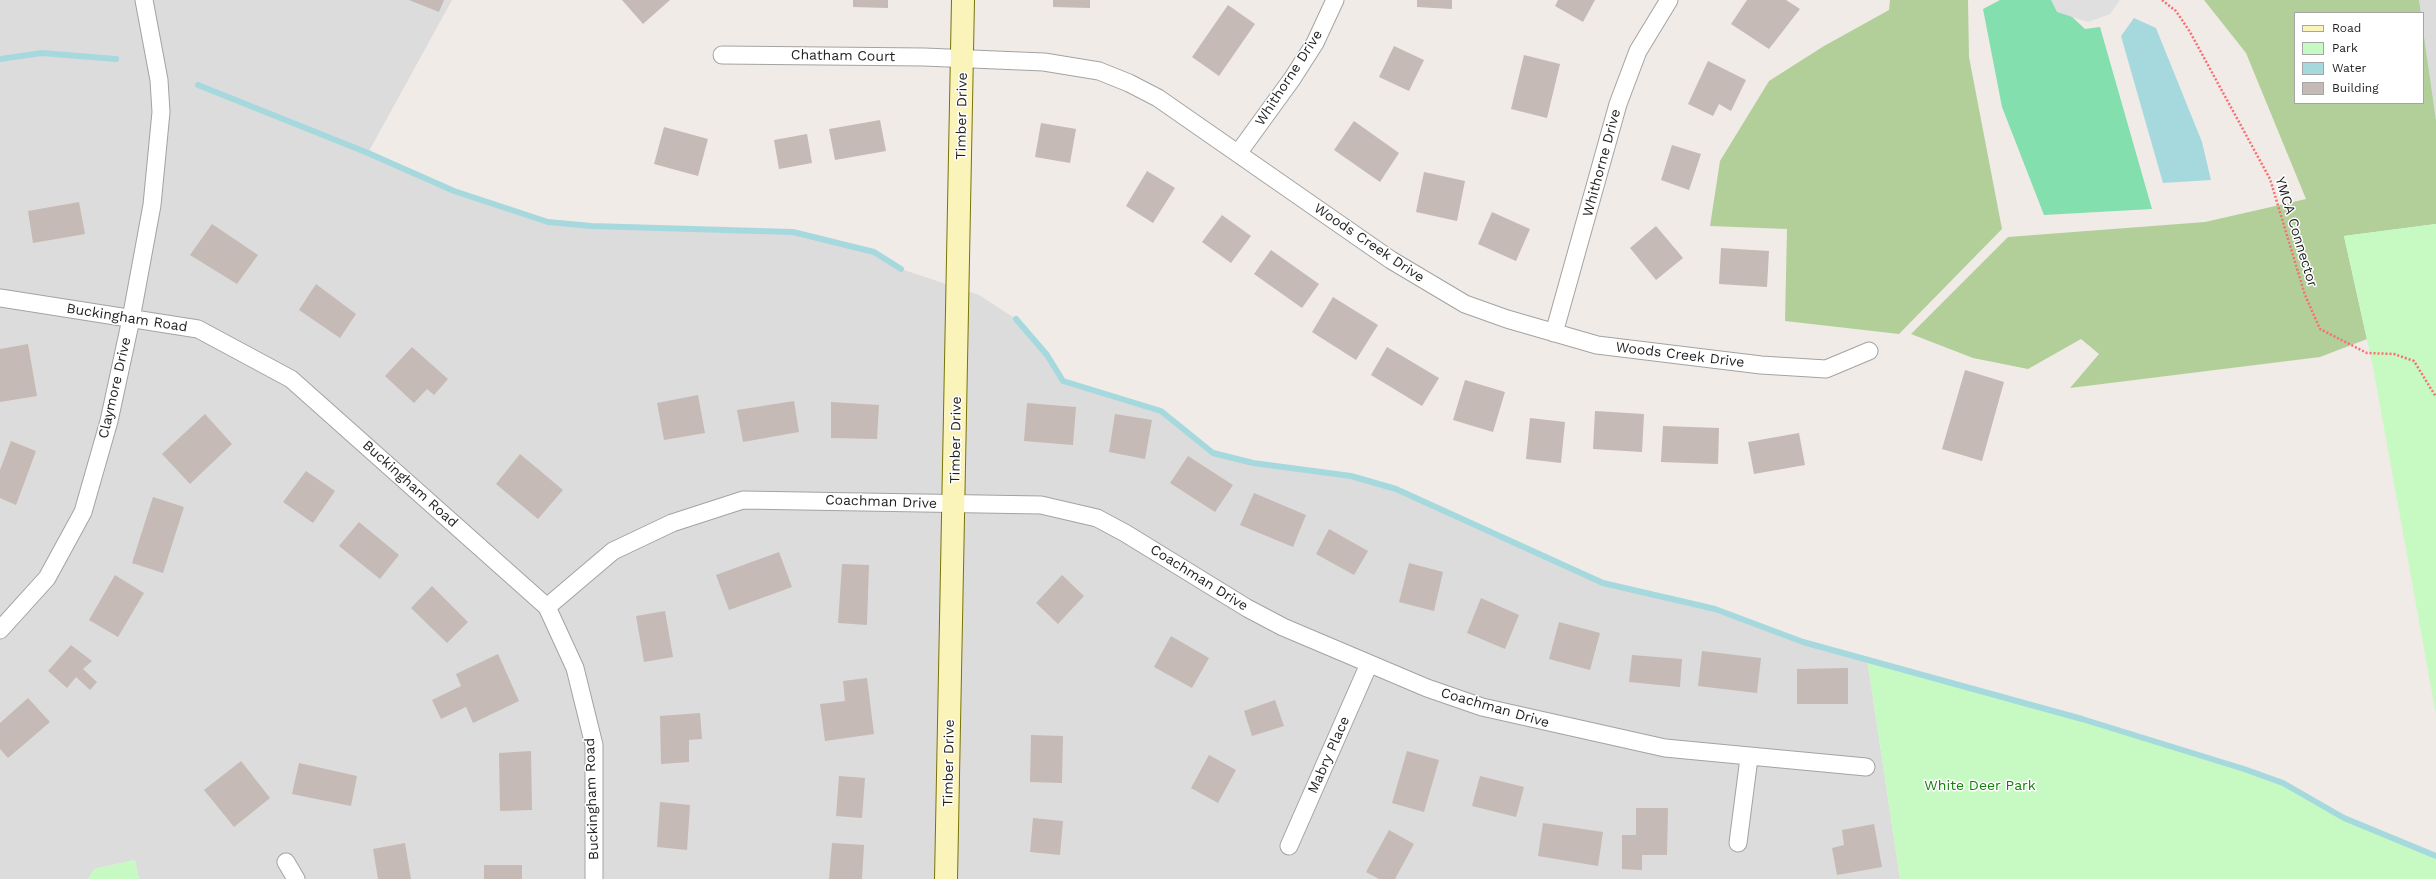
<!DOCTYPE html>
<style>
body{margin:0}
#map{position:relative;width:2436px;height:879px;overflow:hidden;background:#f0ebe6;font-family:"Work Sans",sans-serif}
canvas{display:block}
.legend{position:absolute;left:2294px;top:12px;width:130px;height:92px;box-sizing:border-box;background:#fff;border:1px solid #a5a5a5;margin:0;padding:5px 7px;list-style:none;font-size:12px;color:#1f1f1f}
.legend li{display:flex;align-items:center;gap:8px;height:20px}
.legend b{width:20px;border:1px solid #a5a5a5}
</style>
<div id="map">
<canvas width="2436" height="879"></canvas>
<ul class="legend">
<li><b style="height:5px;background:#faf4ba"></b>Road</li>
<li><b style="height:11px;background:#c7fac3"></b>Park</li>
<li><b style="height:11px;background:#a6d9de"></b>Water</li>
<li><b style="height:11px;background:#c5bab5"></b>Building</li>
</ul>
</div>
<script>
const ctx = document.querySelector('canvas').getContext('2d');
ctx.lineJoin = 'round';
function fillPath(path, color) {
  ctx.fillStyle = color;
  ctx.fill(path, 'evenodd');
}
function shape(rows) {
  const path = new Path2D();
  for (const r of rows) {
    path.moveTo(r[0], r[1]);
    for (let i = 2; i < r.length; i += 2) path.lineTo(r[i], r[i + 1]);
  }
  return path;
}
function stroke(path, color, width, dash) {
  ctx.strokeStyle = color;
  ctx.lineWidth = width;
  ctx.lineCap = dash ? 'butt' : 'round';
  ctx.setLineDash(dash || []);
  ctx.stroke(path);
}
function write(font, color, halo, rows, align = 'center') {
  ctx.font = font + ' "Work Sans",sans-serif';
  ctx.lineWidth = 3;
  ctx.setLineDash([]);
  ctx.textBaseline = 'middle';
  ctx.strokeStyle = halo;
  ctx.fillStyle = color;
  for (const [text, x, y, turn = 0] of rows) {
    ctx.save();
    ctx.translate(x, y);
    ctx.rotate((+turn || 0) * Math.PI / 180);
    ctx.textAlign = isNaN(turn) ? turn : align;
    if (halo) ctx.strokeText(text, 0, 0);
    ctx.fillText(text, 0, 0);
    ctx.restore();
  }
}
fillPath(shape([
 [0,0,452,0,368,153,454,191,548,222,591,226,793,232,874,252,901,269,979,295,1016,319,1047,355,1063,381,1161,411,1213,453,1253,463,1351,476,1396,489,1603,583,1715,609,1803,642,1867,658,1900,879,139,879,135,860,94,869,88,879,0,879],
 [2419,0,2436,0,2436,120,2423,29,2423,13,2421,13]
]), '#dddcdc');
fillPath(shape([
 [1890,0,1968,0,1969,57,2002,229,1899,334,1785,321,1787,229,1710,226,1720,161,1769,81,1824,46,1889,10],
 [2204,0,2419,0,2421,13,2295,13,2295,103,2423,103,2423,29,2436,120,2436,224,2344,236,2367,339,2320,357,2070,388,2099,354,2081,339,2028,369,1973,358,1911,334,2008,237,2205,222,2306,199,2246,53]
]), '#b2cf9a');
fillPath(shape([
 [2436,224,2436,715,2373,367,2344,236],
 [1867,658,2082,719,2283,783,2344,818,2436,856,2436,879,1900,879],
 [135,860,139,879,88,879,94,869]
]), '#c7fac3');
fillPath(shape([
 [2000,0,2054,0,2085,29,2100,27,2152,209,2044,215,2002,107,1983,9]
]), '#84dfae');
fillPath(shape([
 [2051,0,2120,0,2110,14,2088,22,2057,12]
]), '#dfdfdf');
fillPath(shape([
 [2134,18,2156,28,2202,142,2211,180,2163,183,2121,36]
]), '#a6d9de');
stroke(shape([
 [0,59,42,53,116,59],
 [198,85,368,153,454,191,548,222,591,226,793,232,874,252,901,269],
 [1016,319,1047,355,1063,381,1161,411,1213,453,1253,463,1351,476,1396,489,1603,583,1715,609,1803,642,2082,719,2244,769,2283,783,2344,818,2436,856]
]), '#a6d9de', 6);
fillPath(shape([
 [409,0,444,0,439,12],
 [622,0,670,0,643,24],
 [853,0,888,0,888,8,853,7],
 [1053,0,1090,0,1090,8,1053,7],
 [1417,0,1452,0,1452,9,1417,7],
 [1558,0,1595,0,1583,22,1555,6],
 [1747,0,1786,0,1800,9,1769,49,1731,24],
 [1228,5,1255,24,1219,76,1192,57],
 [1394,46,1424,60,1409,91,1379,77],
 [1524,55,1560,64,1547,118,1511,109],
 [1708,61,1746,80,1731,111,1719,104,1713,116,1688,104],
 [880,120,886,151,835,160,829,129],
 [1354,121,1399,153,1380,182,1334,150],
 [1041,123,1076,129,1070,163,1035,157],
 [664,127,708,139,698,176,654,164],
 [807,134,812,163,779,169,774,140],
 [1672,145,1701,154,1689,190,1661,180],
 [1147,171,1175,188,1153,223,1126,206],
 [1424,172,1465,181,1457,221,1416,212],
 [79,202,85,234,33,243,28,211],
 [1492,212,1530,229,1516,261,1478,244],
 [1222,215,1251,236,1231,263,1202,242],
 [212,224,258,255,237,284,190,255],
 [1656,226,1683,258,1656,280,1630,248],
 [1721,248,1769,251,1767,287,1719,284],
 [1271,250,1319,284,1302,308,1254,274],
 [316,284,356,314,340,338,299,310],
 [1333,297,1378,325,1356,360,1312,332],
 [28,344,37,396,0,402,0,349],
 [412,347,448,379,434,395,427,389,414,403,385,376],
 [1387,347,1439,378,1422,406,1371,375],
 [1965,370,2004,382,1982,461,1942,449],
 [1465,380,1505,392,1493,432,1453,420],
 [698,395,705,433,664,440,657,403],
 [794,401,799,432,743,442,737,410],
 [831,402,879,405,877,439,831,438],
 [1027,403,1076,407,1073,445,1024,441],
 [1595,411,1644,414,1642,452,1593,449],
 [205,414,232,444,190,484,162,454],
 [1115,414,1152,420,1145,459,1109,452],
 [1530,418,1565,422,1561,463,1526,459],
 [1663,426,1719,428,1718,464,1661,462],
 [1799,433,1805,465,1754,474,1748,442],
 [11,441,36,451,16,505,0,498,0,470],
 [520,454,563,490,538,519,496,484],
 [1188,456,1233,485,1215,512,1170,483],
 [306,471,335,491,313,523,283,502],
 [1254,493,1306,515,1293,547,1240,525],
 [153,497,184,507,163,573,132,563],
 [359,522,399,555,380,579,339,546],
 [1329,529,1368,551,1354,575,1316,554],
 [779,552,792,587,729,610,716,575],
 [1409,563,1443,572,1434,611,1399,602],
 [842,564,869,565,867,625,838,623],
 [115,575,144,593,118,637,89,620],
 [1062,575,1084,596,1058,624,1036,603],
 [432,586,468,622,447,643,411,608],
 [1481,598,1519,615,1505,649,1467,633],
 [665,611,673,657,644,662,636,616],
 [1559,622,1600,633,1590,670,1549,659],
 [1171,636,1209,658,1192,688,1154,667],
 [71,645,92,661,83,669,97,682,90,690,76,677,67,688,48,671],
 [1702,651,1761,658,1757,693,1698,686],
 [498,654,519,701,473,723,466,707,441,719,432,700,461,686,456,674],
 [1632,655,1682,659,1680,687,1629,682],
 [1848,668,1848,704,1797,704,1797,669],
 [867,678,874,734,825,741,820,704,845,701,843,681],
 [28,698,50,722,8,758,0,749,0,723],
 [1275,700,1284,726,1252,736,1244,711],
 [700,713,702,739,689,740,689,762,661,764,660,716],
 [1031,735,1063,736,1062,783,1030,782],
 [531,751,532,810,500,811,499,753],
 [1407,751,1439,760,1424,812,1392,803],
 [1209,755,1236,770,1218,803,1191,788],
 [241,761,270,798,234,827,204,790],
 [299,763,357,776,351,806,292,794],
 [839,776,865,778,862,818,836,816],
 [1480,776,1524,787,1516,817,1472,806],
 [660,802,690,805,687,850,657,847],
 [1636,808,1668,808,1667,855,1642,855,1642,870,1622,869,1622,835,1636,835],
 [1033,818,1063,821,1060,855,1030,852],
 [1543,823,1603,832,1598,866,1538,856],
 [1874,824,1882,867,1837,875,1832,848,1844,845,1842,830],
 [1389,830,1414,844,1395,879,1379,879,1366,872],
 [405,843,411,879,378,879,373,849],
 [832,843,864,845,862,879,829,879],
 [484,865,522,865,522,879,484,879]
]), '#c5bab5');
const minor = shape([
 [722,55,924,57,1044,62,1099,71,1129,83,1158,98,1391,260,1465,304,1507,319,1597,345,1761,365,1826,369,1869,351],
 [1239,152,1292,79,1315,43,1335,0],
 [0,298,198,329,291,379,547,607,575,668,594,745,594,879],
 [1554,333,1618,104,1638,51,1669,0],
 [547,607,613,551,672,523,743,500,1041,505,1097,518,1125,533,1247,608,1283,627,1427,688,1482,707,1665,748,1866,767],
 [0,630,47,578,83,512,109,421,131,319,152,205,161,112,159,80,144,0],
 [1738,843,1749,758],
 [1289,846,1369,664],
 [286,862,296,879]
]);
const secondary = shape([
 [946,879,963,0]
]);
stroke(minor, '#a3a3a3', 19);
stroke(secondary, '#787405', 24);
stroke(shape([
 [2162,0,2176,11,2190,32,2270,179,2305,295,2320,329,2367,353,2394,354,2414,361,2436,397]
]), '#fa6d73', 2.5, [2, 2]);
stroke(minor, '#fff', 17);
stroke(secondary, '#faf4ba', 22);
write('14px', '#1f1f1f', '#fff', [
 ["Chatham Court",843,56,1],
 ["Whithorne Drive",1289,78,-57],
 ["Timber Drive",962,116,-89],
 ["Whithorne Drive",1602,163,-75],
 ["YMCA Connector",2296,232,73],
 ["Woods Creek Drive",1369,243,34],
 ["Buckingham Road",127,318,9],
 ["Woods Creek Drive",1680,355,7],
 ["Claymore Drive",115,388,-77],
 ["Timber Drive",956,440,-89],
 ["Buckingham Road",410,484,42],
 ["Coachman Drive",881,502,2],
 ["Coachman Drive",1199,578,32],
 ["Coachman Drive",1495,708,16],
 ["Mabry Place",1329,755,-66],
 ["Timber Drive",949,763,-89],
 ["Buckingham Road",592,799,-92]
]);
write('14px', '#137f0b', '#fff', [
 ["White Deer Park",1980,786]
]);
</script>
